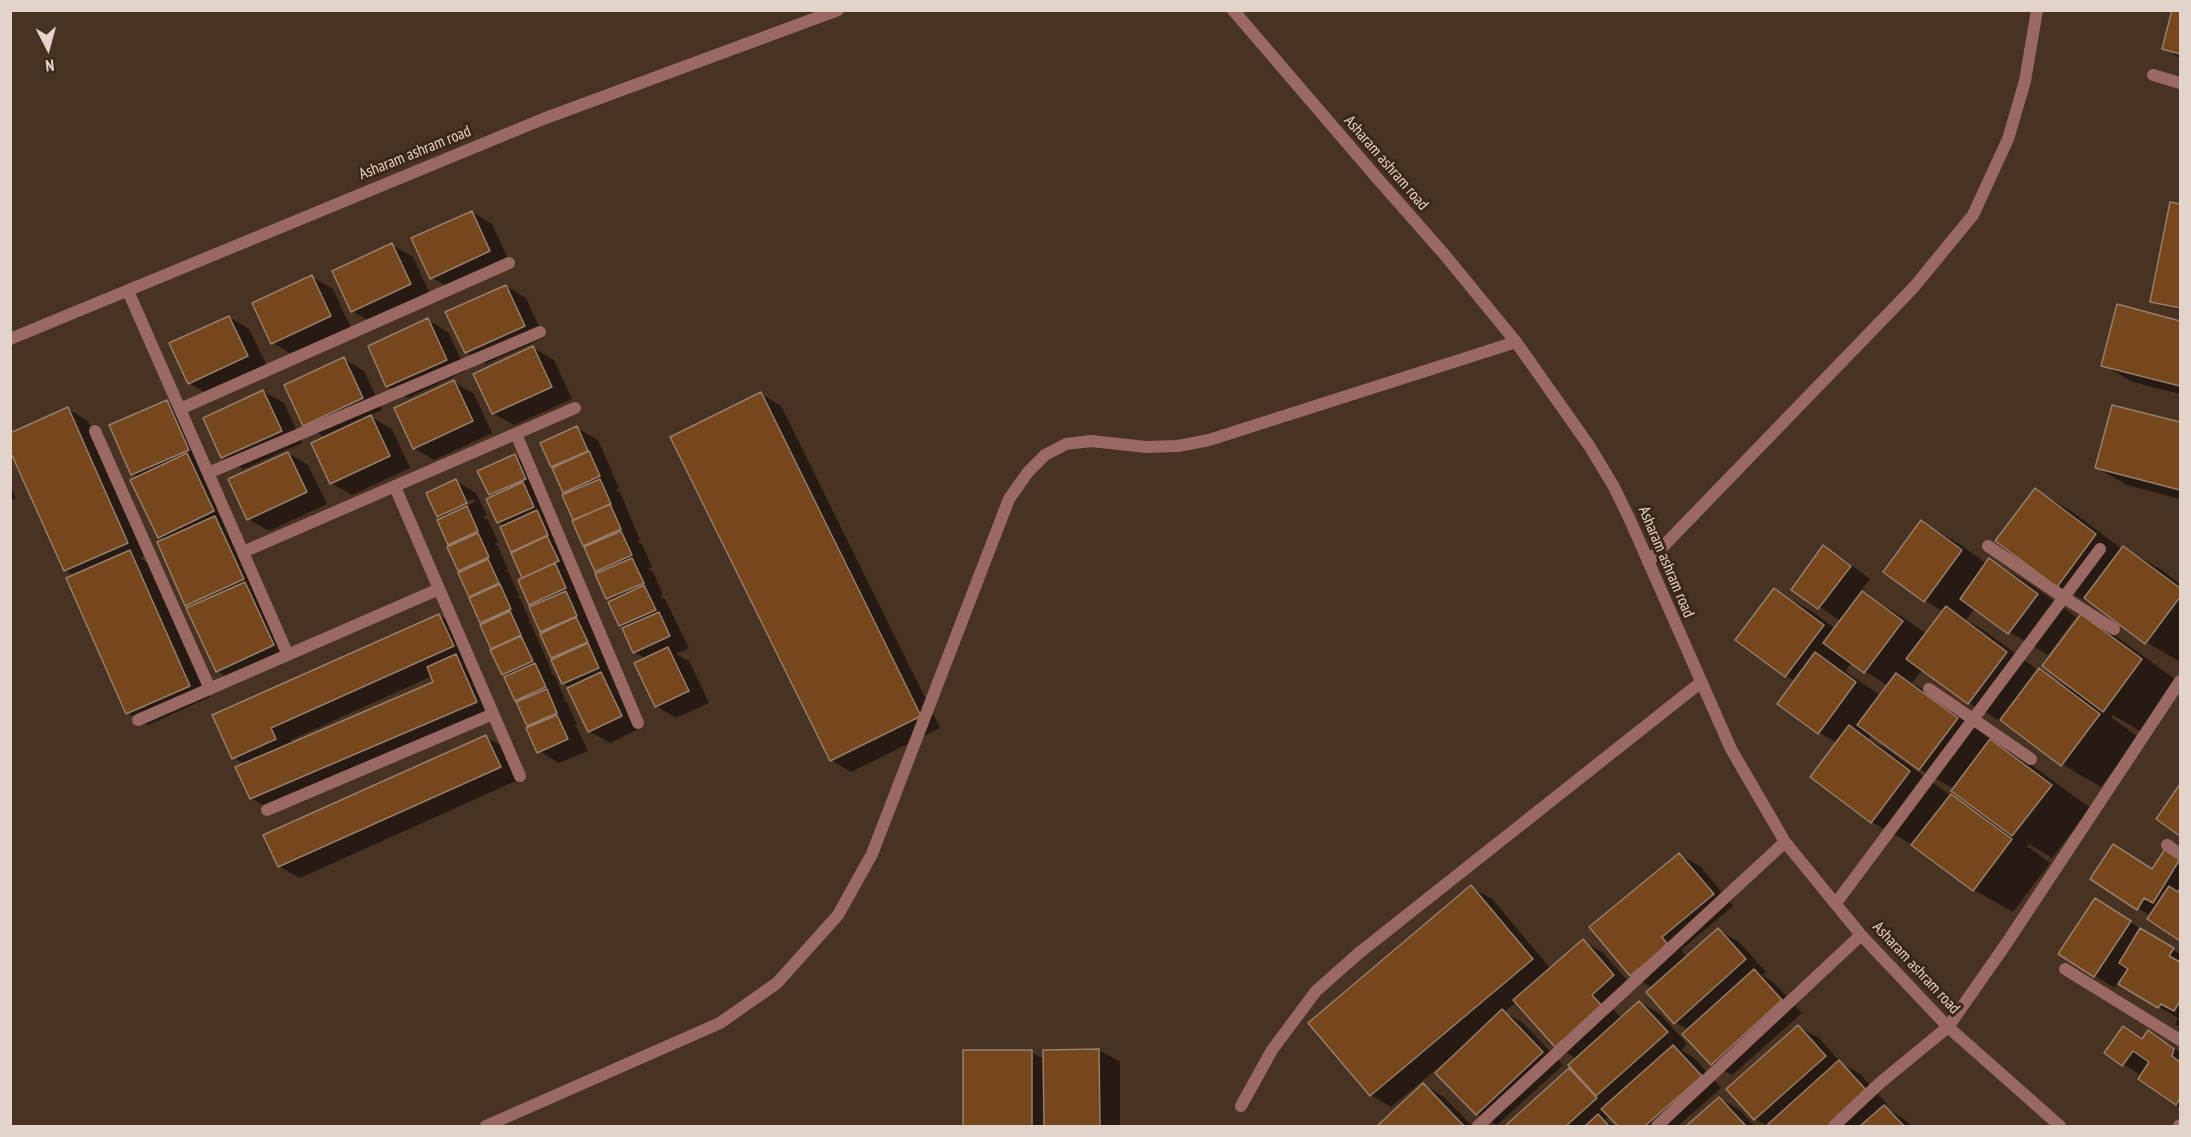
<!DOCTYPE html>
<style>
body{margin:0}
#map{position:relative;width:2191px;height:1137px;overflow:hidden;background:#483222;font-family:"PT Sans Narrow",sans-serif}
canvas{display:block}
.frame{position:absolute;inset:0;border:12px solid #e2d4ca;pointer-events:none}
.north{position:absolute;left:18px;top:18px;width:60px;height:60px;-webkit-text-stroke:4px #3d2818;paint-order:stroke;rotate:174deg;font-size:16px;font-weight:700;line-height:24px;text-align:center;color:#e2d4ca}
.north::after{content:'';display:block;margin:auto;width:21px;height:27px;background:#e2d4ca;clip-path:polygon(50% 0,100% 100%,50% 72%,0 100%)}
</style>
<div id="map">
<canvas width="2191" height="1137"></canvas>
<div class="frame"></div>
<div class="north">N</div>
</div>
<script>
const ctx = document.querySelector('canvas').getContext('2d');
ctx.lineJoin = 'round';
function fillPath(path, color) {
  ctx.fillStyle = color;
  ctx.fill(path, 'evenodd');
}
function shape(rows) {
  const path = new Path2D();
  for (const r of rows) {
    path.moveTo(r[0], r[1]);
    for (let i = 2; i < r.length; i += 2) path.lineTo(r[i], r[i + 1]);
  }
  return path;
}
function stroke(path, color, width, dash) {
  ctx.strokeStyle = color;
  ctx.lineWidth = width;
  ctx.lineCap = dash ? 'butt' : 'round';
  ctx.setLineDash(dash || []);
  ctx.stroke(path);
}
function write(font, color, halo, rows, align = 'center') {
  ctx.font = font + ' "PT Sans Narrow",sans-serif';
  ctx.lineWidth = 6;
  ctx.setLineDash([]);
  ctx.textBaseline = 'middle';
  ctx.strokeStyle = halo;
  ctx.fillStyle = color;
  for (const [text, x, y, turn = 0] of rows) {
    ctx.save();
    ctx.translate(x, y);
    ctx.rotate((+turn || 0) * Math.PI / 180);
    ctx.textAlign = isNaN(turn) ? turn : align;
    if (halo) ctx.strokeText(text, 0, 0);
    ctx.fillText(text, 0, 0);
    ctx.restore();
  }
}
fillPath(shape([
 [2174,10,2180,10,2180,58,2164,48],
 [2171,204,2180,206,2180,310,2161,306,2152,301],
 [472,212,492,224,510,263,452,289,431,277],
 [392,245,413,257,431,296,373,323,352,311],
 [312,277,333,289,351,328,293,355,273,343],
 [506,286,526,298,544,338,486,364,466,352],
 [2118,306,2180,322,2180,394,2133,382,2103,365],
 [229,317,249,329,268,368,210,395,189,383],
 [428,320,448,332,466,371,408,398,387,386],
 [533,348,554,360,572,399,514,425,493,413],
 [344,359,364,371,382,410,369,416,392,429,410,468,352,495,331,483,326,438,304,425],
 [454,382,474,394,492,433,434,460,414,448],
 [263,391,284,403,302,443,243,469,223,457],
 [761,394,781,406,940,728,851,772,831,760],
 [167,402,187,414,293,657,237,683,217,671,192,608,187,605,165,540,159,537,139,477,132,474],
 [2113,407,2180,424,2180,499,2127,485,2097,468],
 [68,409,88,421,148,555,140,558,150,564,210,697,148,725,127,713,75,576,65,570],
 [577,428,598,440,619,488,616,490,620,492,640,540,637,542,642,544,652,567,648,569,653,572,663,595,660,596,665,599,689,648,676,654,689,661,709,703,676,718,656,706,647,659,634,652,623,627,620,625,613,601,608,598,597,575,601,574,596,571,589,547,585,545,564,496,568,494,564,492,555,468,552,466],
 [288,453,308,465,327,504,269,531,248,519],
 [514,456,535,468,641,728,610,743,589,731,571,688,563,683,556,659,552,657,545,633,541,631,535,606,530,604,524,579,502,528,505,526,498,522,495,497,490,494],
 [456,481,476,493,487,515,483,517,488,520,498,542,494,544,498,546,508,569,505,570,509,573,519,595,517,596,520,598,530,621,527,622,531,624,552,672,550,673,555,676,565,699,563,700,567,702,577,725,574,726,577,728,588,751,559,763,539,751,532,727,528,725,508,676,503,673,482,625,485,624,481,622,460,574,463,572,459,570,453,546,449,544,443,519,438,516],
 [473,499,475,502,448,514,448,510],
 [10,485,16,498,10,501],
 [2035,490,2074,513,2122,549,2123,548,2162,570,2180,584,2180,662,2146,642,2098,606,2097,608,2058,585],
 [1922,522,1961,545,1987,564,1990,560,2029,583,2076,617,2048,655,2009,632,1975,608,1966,620,1985,631,2039,671,2070,688,2081,616,2120,639,2180,683,2143,733,2113,715,2111,717,2138,737,2101,787,2062,764,2008,726,1969,703,1923,669,1912,683,1936,697,1996,742,1995,743,2029,763,2090,808,2052,858,2029,844,2027,846,2050,863,2013,912,1974,890,1911,844,1872,822,1812,777,1837,743,1819,732,1796,681,1786,676,1774,590,1813,612,1836,629,1841,621,1793,589,1824,547,1844,559,1870,579,1860,592,1901,616,1927,634,1944,612,1924,600],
 [1852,663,1888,686,1881,696,1845,671],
 [1873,734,1920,769,1954,789,1976,807,1974,809,1951,796,1888,750,1869,739],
 [439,615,460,627,497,713,272,810,251,798,245,764,233,757,214,715],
 [432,676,435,683,293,744,291,740],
 [486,737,507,749,520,779,300,878,279,866],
 [2180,786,2180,834,2158,818],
 [2165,851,2180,860,2180,940,2149,918,2151,916,2138,908,2153,870],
 [1679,855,1700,866,1733,906,1681,950,1687,957,1718,930,1739,942,1766,972,1762,975,1774,983,1802,1013,1732,1075,1712,1063,1688,1030,1675,1022,1653,988,1631,975],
 [1471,887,1492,899,1551,969,1583,941,1603,953,1634,988,1611,1007,1622,1019,1640,1002,1660,1014,1687,1044,1681,1050,1694,1058,1721,1088,1678,1126,1620,1126,1610,1116,1605,1120,1616,1126,1507,1126,1578,1060,1556,1046,1517,1002,1504,1012,1523,1023,1563,1065,1497,1125,1477,1114,1446,1061,1391,1107,1371,1095],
 [2096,900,2180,954,2180,1027,2175,1024,2178,1018,2118,983,2115,988,2095,976],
 [1798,1027,1819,1038,1841,1063,1860,1074,1887,1104,1884,1107,1904,1119,1912,1126,1768,1126,1755,1119,1728,1089],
 [2124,1028,2143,1039,2148,1032,2180,1052,2180,1107,2142,1076,2106,1053],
 [1099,1050,1120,1062,1120,1126,965,1126,965,1052,1031,1052,1045,1060,1045,1051],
 [1424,1085,1444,1097,1472,1126,1380,1126],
 [1719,1098,1740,1110,1754,1126,1688,1126]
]), '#0007');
const building = shape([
 [2172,10,2180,10,2180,54,2162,49,2172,10],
 [2170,202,2180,204,2180,308,2150,302,2170,202],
 [472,211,490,251,430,279,411,238,472,211],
 [392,243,411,284,351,312,332,271,392,243],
 [312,275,331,316,271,344,252,303,312,275],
 [506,285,525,326,465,353,445,312,506,285],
 [2117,304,2180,321,2180,386,2101,366,2117,304],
 [229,316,248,356,188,384,169,343,229,316],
 [428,318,447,360,386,387,368,346,428,318],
 [533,346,552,387,492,414,473,374,533,346],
 [344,357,363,398,303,426,284,385,344,357],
 [454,380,473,421,413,449,394,408,454,380],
 [263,390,282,431,221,458,203,418,263,390],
 [761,392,921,716,830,761,670,437,761,392],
 [167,400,189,450,131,475,109,425,167,400],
 [2112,405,2180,422,2180,490,2095,468,2112,405],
 [68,407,128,543,64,571,10,451,10,433,68,407],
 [371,415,390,456,330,484,311,443,371,415],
 [577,426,588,451,551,467,540,443,577,426],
 [589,451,600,476,563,493,552,468,589,451],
 [288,452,307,492,247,520,228,479,288,452],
 [187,453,214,511,158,538,130,480,187,453],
 [515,454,526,479,489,495,477,471,515,454],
 [456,479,467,503,437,517,426,493,456,479],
 [600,479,611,504,573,520,562,495,600,479],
 [523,482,534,507,497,523,486,499,523,482],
 [2035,488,2096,534,2057,587,1995,541,2035,488],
 [610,504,621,529,583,546,572,521,610,504],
 [467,506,478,531,448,545,437,520,467,506],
 [537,510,548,535,511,552,500,527,537,510],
 [215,516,244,579,185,606,157,542,215,516],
 [1921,520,1962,550,1924,602,1883,572,1921,520],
 [621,531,632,555,595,572,584,547,621,531],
 [478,533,489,557,458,571,447,547,478,533],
 [547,536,559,561,522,578,511,553,547,536],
 [1823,545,1851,566,1818,609,1791,590,1823,545],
 [2123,546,2180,588,2180,597,2145,644,2084,598,2123,546],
 [130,550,190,686,126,714,66,578,130,550],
 [632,558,644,583,606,599,595,574,632,558],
 [1989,558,2038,594,2008,634,1960,599,1989,558],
 [488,559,499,583,469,597,458,573,488,559],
 [555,563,566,588,529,605,518,580,555,563],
 [245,582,274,645,216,672,186,608,245,582],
 [500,584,511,609,480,623,469,598,500,584],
 [644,585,656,610,619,626,608,602,644,585],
 [1774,588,1824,625,1785,677,1735,640,1774,588],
 [566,591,577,616,540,632,529,607,566,591],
 [1862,591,1903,621,1864,673,1823,643,1862,591],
 [1946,606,2007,652,1968,704,1906,659,1946,606],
 [510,611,521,635,491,649,480,625,510,611],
 [659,612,670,636,633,653,622,628,659,612],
 [439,614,454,646,271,728,276,739,232,759,212,715,439,614],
 [2081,614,2142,659,2103,712,2042,666,2081,614],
 [576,617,588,642,551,658,540,634,576,617],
 [521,636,533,661,502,675,490,650,521,636],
 [588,643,599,668,562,684,551,660,588,643],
 [668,647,689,691,655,707,634,663,668,647],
 [1815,652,1856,682,1818,734,1777,704,1815,652],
 [456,654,477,702,250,799,235,767,433,682,427,667,456,654],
 [535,663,546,687,515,701,504,677,535,663],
 [2039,668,2100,714,2061,766,2000,720,2039,668],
 [601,672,622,716,588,732,567,688,601,672],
 [1896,673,1958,718,1919,770,1857,725,1896,673],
 [547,689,557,713,527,726,516,702,547,689],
 [557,715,568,739,537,753,526,728,557,715],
 [1849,725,1910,771,1871,823,1810,777,1849,725],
 [486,735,501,767,278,867,263,835,486,735],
 [1990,739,2052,785,2012,836,1951,791,1990,739],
 [2180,784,2180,836,2156,819,2180,784],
 [1951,794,2012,839,1973,891,1911,845,1951,794],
 [2113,844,2152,869,2165,849,2180,859,2153,903,2144,898,2137,910,2090,879,2113,844],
 [1679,853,1714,894,1662,937,1668,945,1630,976,1589,927,1679,853],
 [1471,885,1533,959,1370,1096,1308,1023,1471,885],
 [2169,886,2178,892,2180,889,2180,941,2147,919,2169,886],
 [2095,898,2131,921,2094,977,2058,954,2095,898],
 [1718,928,1746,959,1674,1024,1646,992,1718,928],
 [2140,928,2174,948,2169,956,2180,962,2180,1001,2174,1011,2161,1004,2158,1008,2118,984,2128,969,2119,963,2140,928],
 [1583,939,1614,975,1592,995,1602,1006,1555,1047,1513,1000,1583,939],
 [1754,969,1782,1000,1711,1065,1682,1034,1754,969],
 [1639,1001,1668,1032,1596,1096,1568,1065,1639,1001],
 [1502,1009,1543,1052,1476,1115,1435,1073,1502,1009],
 [1798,1025,1826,1056,1754,1120,1726,1089,1798,1025],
 [2123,1026,2142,1039,2148,1030,2174,1049,2172,1056,2180,1062,2180,1098,2176,1105,2138,1079,2149,1062,2133,1051,2122,1066,2104,1053,2123,1026],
 [1673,1045,1702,1076,1645,1126,1618,1126,1601,1109,1673,1045],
 [1099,1049,1100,1126,1044,1126,1043,1050,1099,1049],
 [963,1050,1032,1050,1032,1126,963,1126,963,1050],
 [1839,1060,1867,1091,1828,1126,1768,1126,1767,1125,1839,1060],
 [1569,1068,1597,1098,1566,1126,1505,1126,1569,1068],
 [1423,1083,1464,1126,1377,1126,1423,1083],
 [1719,1097,1746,1126,1686,1126,1719,1097],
 [1884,1105,1904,1126,1860,1126,1884,1105],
 [1598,1114,1609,1126,1585,1126,1598,1114]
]);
fillPath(building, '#76461c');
stroke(building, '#977e6c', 1.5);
stroke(shape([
 [486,1126,720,1023,777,983,838,915,872,854,1009,499,1028,472,1045,455,1066,444,1091,441,1146,447,1178,446,1209,440,1516,342]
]), '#9b6964', 12);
stroke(shape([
 [2153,75,2180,83],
 [128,291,288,655],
 [180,409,509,263],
 [95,431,210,689],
 [516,434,638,723],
 [208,473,540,332],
 [395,487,520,776],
 [1988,546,2063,597,2114,629],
 [243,552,575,408],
 [1648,562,1914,287,1973,215,2008,139,2025,81,2037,10],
 [1929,689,2031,759],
 [138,720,439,589],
 [267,810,493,714],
 [2167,845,2180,854],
 [1836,903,2100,549],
 [2065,969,2180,1040],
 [1241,1106,1272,1050,1316,991,1359,953,1700,683],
 [1478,1126,1785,842],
 [1657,1126,1861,935],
 [1834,1126,1881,1082,1948,1027,2006,944,2180,681],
 [2179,1126,2180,1125]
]), '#9b6964', 12);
stroke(shape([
 [1233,10,1377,178,1444,254,1516,342,1590,447,1614,487,1630,520,1731,749,1785,842,1861,935,1948,1027,2060,1126],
 [10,339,543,119,838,10]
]), '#9b6964', 12);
write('16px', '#e2d4ca', '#3d2818', [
 ["Asharam ashram road",415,153,-22],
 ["Asharam ashram road",1386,163,49],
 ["Asharam ashram road",1666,562,67],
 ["Asharam ashram road",1916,968,47]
]);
</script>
